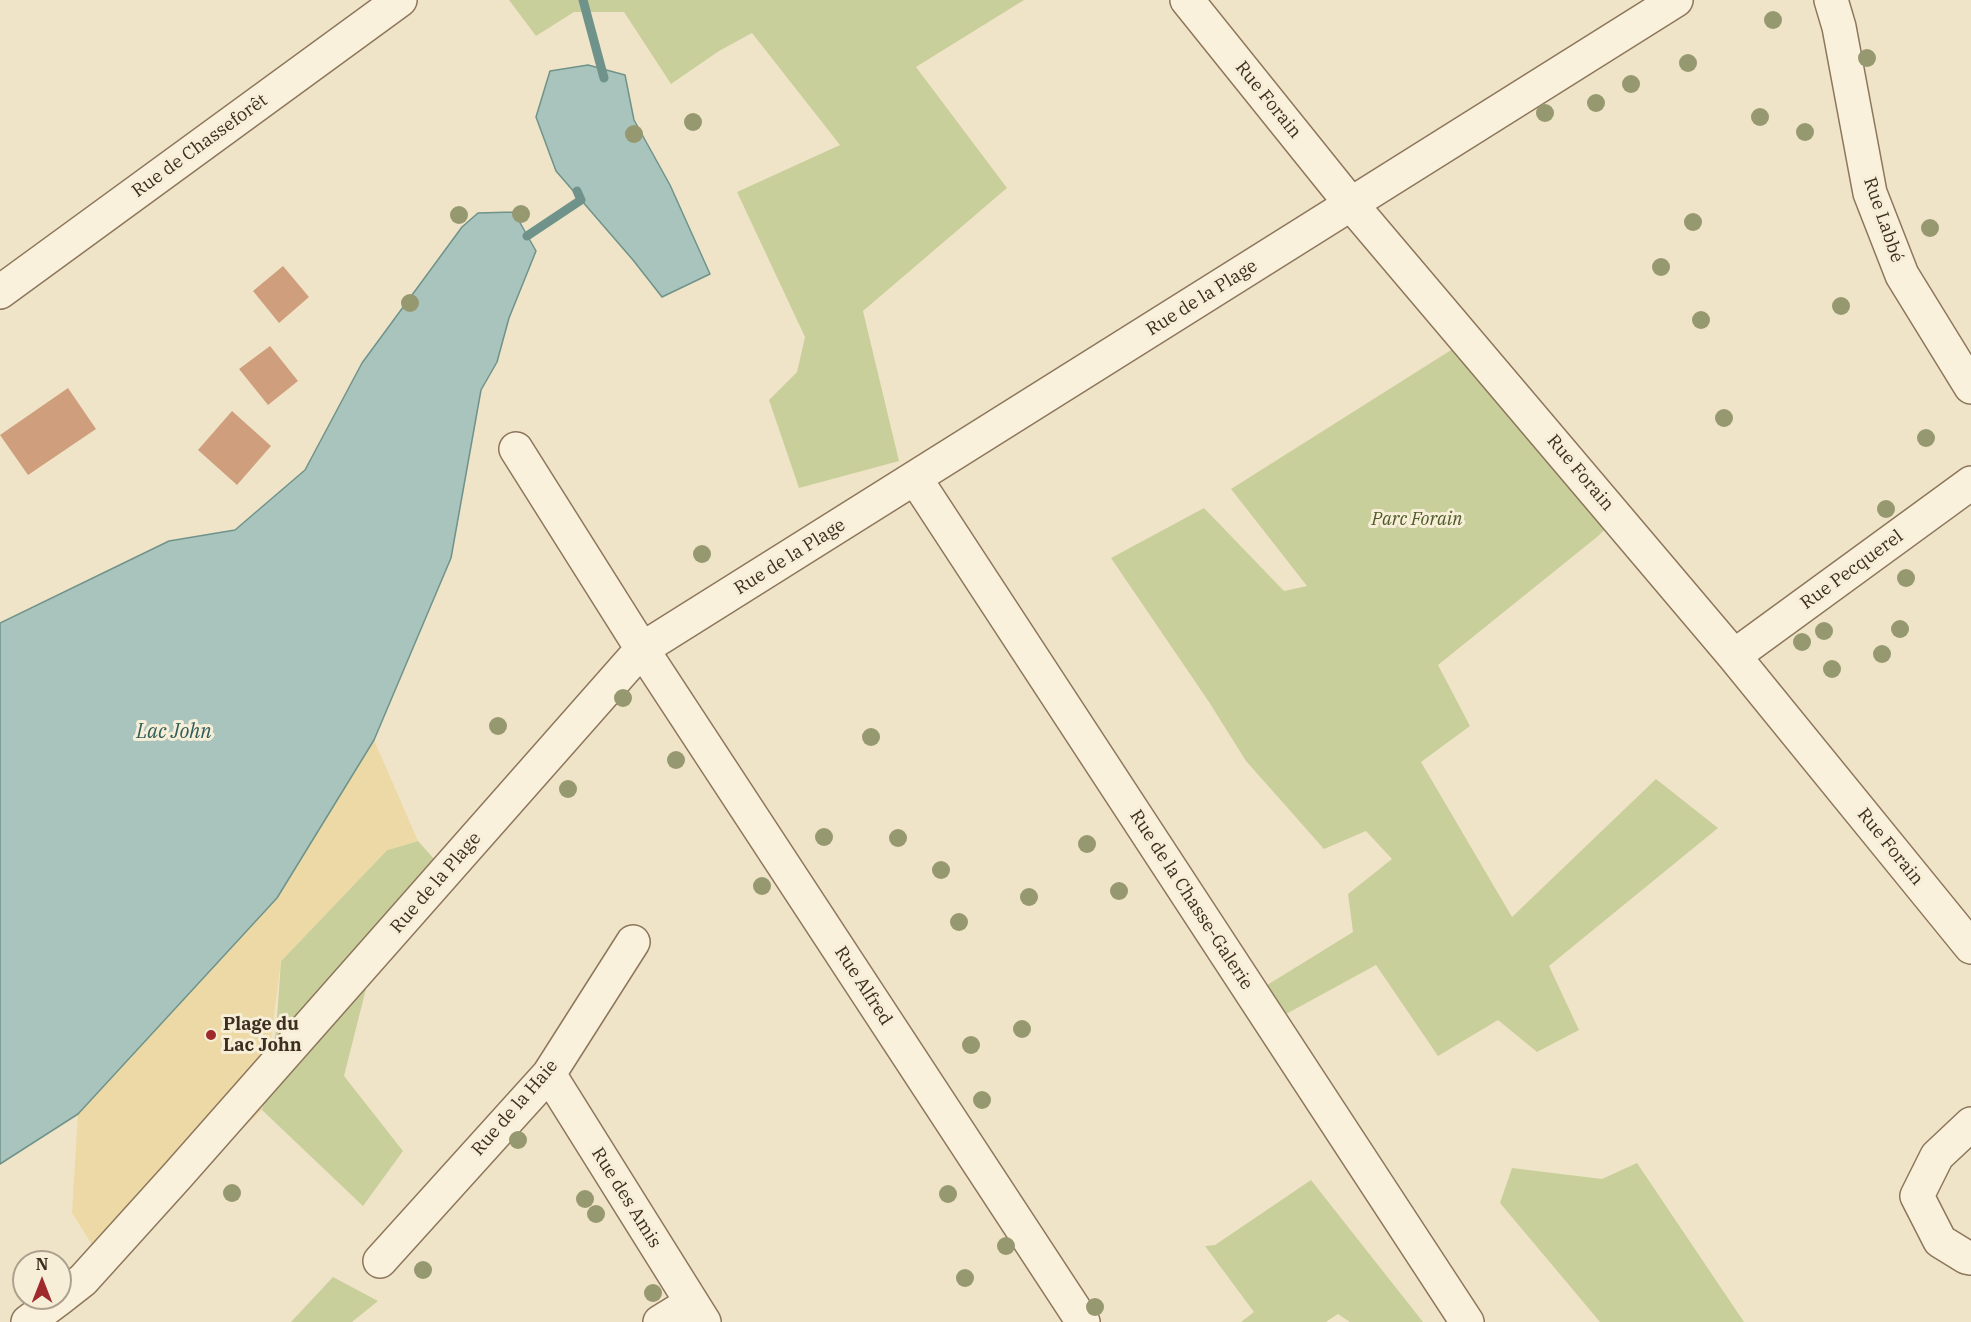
<!DOCTYPE html>
<meta charset="utf-8">
<style>
body{margin:0}
#map{position:relative;width:1971px;height:1322px;overflow:hidden;background:#f0e4c8;font-family:"IBM Plex Serif",serif}
canvas{display:block}
.north{position:absolute;left:12px;top:1250px;width:60px;height:60px;box-sizing:border-box;background:#f7eed8;border:2px solid #ada18e;border-radius:50%;rotate:0deg;font-size:16px;font-weight:700;line-height:24px;text-align:center;color:#3d2e20}
.north::after{content:'';display:block;margin:auto;width:21px;height:27px;background:#9e2a2b;clip-path:polygon(50% 0,100% 100%,50% 72%,0 100%)}
</style>
<div id="map">
<canvas width="1971" height="1322"></canvas>
<div class="north">N</div>
</div>
<script>
const ctx = document.querySelector('canvas').getContext('2d');
ctx.lineJoin = 'round';
function fillPath(path, color) {
  ctx.fillStyle = color;
  ctx.fill(path, 'evenodd');
}
function shape(rows) {
  const path = new Path2D();
  for (const r of rows) {
    path.moveTo(r[0], r[1]);
    for (let i = 2; i < r.length; i += 2) path.lineTo(r[i], r[i + 1]);
  }
  return path;
}
function stroke(path, color, width, dash) {
  ctx.strokeStyle = color;
  ctx.lineWidth = width;
  ctx.lineCap = dash ? 'butt' : 'round';
  ctx.setLineDash(dash || []);
  ctx.stroke(path);
}
function write(font, color, halo, rows, align = 'center') {
  ctx.font = font + ' "IBM Plex Serif",serif';
  ctx.lineWidth = 6;
  ctx.setLineDash([]);
  ctx.textBaseline = 'middle';
  ctx.strokeStyle = halo;
  ctx.fillStyle = color;
  for (const [text, x, y, turn = 0] of rows) {
    ctx.save();
    ctx.translate(x, y);
    ctx.rotate((+turn || 0) * Math.PI / 180);
    ctx.textAlign = isNaN(turn) ? turn : align;
    if (halo) ctx.strokeText(text, 0, 0);
    ctx.fillText(text, 0, 0);
    ctx.restore();
  }
}
fillPath(shape([
 [509,0,1024,0,916,67,1007,188,863,311,899,461,799,488,769,400,797,372,805,337,737,192,840,145,752,33,719,51,671,84,624,12,574,12,536,36],
 [1467,340,1618,517,1597,537,1438,665,1470,726,1421,762,1512,917,1656,779,1718,828,1549,966,1579,1030,1537,1052,1498,1020,1438,1056,1376,965,1266,1025,1251,995,1353,932,1348,894,1392,859,1366,831,1324,849,1246,761,1209,702,1111,558,1204,508,1284,591,1307,586,1231,489],
 [418,841,452,879,367,985,344,1076,403,1151,363,1206,262,1110,276,1031,281,961,387,850],
 [1637,1163,1744,1322,1600,1322,1500,1203,1512,1168,1602,1179],
 [1311,1180,1423,1322,1350,1322,1338,1314,1326,1322,1241,1322,1254,1312,1205,1246,1215,1245],
 [333,1277,378,1301,352,1322,291,1322]
]), '#c9cf9b');
fillPath(shape([
 [374,740,418,841,387,850,281,961,262,1110,102,1260,72,1213,78,1114,277,898]
]), '#ecd9a5');
const water = shape([
 [588,65,625,75,634,120,670,185,710,274,662,297,633,260,556,171,536,117,550,71,588,65],
 [514,212,536,251,509,318,497,362,481,390,451,558,374,740,277,898,78,1114,0,1164,0,623,169,541,235,530,305,470,362,363,462,227,478,213,514,212]
]);
fillPath(water, '#a9c4bc');
stroke(water, '#6f938a', 1.5);
stroke(shape([
 [583,0,604,78],
 [527,236,581,200,577,191]
]), '#6f938a', 9);
fillPath(shape([
 [283,266,309,297,279,323,253,291],
 [270,346,298,381,268,405,239,369],
 [68,388,96,429,28,475,0,435],
 [232,411,271,446,237,485,198,450]
]), '#cf9f7d');
const minor = shape([
 [1187,0,1351,204,1734,656,1971,947],
 [1831,0,1839,27,1870,193,1902,275,1971,387],
 [0,292,400,0],
 [516,449,642,649,1083,1322],
 [915,478,1467,1322],
 [1734,656,1971,483],
 [549,1074,704,1322],
 [1971,1124,1937,1156,1917,1196,1940,1241,1966,1257,1971,1258],
 [380,1261,549,1074,633,942],
 [60,1298,83,1280,177,1176,642,649,1676,0],
 [28,1322,60,1298],
 [660,1322,691,1303]
]);
stroke(minor, '#8d765c', 36);
stroke(minor, '#faf1dc', 33);
ctx.fillStyle = '#96986f';
for (const [x, y] of [
 [1773,20],
 [1867,58],
 [1688,63],
 [1631,84],
 [1596,103],
 [1545,113],
 [1760,117],
 [693,122],
 [1805,132],
 [634,134],
 [521,214],
 [459,215],
 [1693,222],
 [1930,228],
 [1661,267],
 [410,303],
 [1841,306],
 [1701,320],
 [1724,418],
 [1926,438],
 [1886,509],
 [702,554],
 [1906,578],
 [1900,629],
 [1824,631],
 [1802,642],
 [1882,654],
 [1832,669],
 [623,698],
 [498,726],
 [871,737],
 [676,760],
 [568,789],
 [824,837],
 [898,838],
 [1087,844],
 [941,870],
 [762,886],
 [1119,891],
 [1029,897],
 [959,922],
 [1022,1029],
 [971,1045],
 [982,1100],
 [518,1140],
 [232,1193],
 [948,1194],
 [585,1199],
 [596,1214],
 [1006,1246],
 [423,1270],
 [965,1278],
 [653,1293],
 [1095,1307]
]) {
  ctx.beginPath();
  ctx.arc(x, y, 9, 0, 2 * Math.PI);
  ctx.fill();
}
for (const [x, y, r, color] of [
 [211,1035,6,"#9e2a2b"]
]) {
  const dot = new Path2D();
  dot.arc(x, y, r, 0, 2 * Math.PI);
  ctx.fillStyle = color;
  ctx.fill(dot);
  stroke(dot, '#f7eed8', 2);
}
write('18px', '#3d2e20', '#f7eed8', [
 ["Rue Forain",1268,100,51],
 ["Rue de Chasseforêt",200,146,-36],
 ["Rue Labbé",1883,220,71],
 ["Rue de la Plage",1202,298,-32],
 ["Rue Forain",1580,473,50],
 ["Rue de la Plage",790,557,-32],
 ["Rue Pecquerel",1852,570,-36],
 ["Rue Forain",1890,847,51],
 ["Rue de la Plage",436,883,-49],
 ["Rue de la Chasse-Galerie",1191,900,57],
 ["Rue Alfred",863,986,57],
 ["Rue de la Haie",515,1108,-49],
 ["Rue des Amis",626,1198,58]
]);
write('italic 18px', '#4d5a26', '#f7eed8', [
 ["Parc Forain",1417,520]
]);
write('bold 18px', '#3d2e20', '#f7eed8', [
 ["Plage du",223,1025],
 ["Lac John",223,1046]
], 'left');
write('italic 20px', '#2f5d5a', '#f7eed8', [
 ["Lac John",174,732]
]);
</script>
